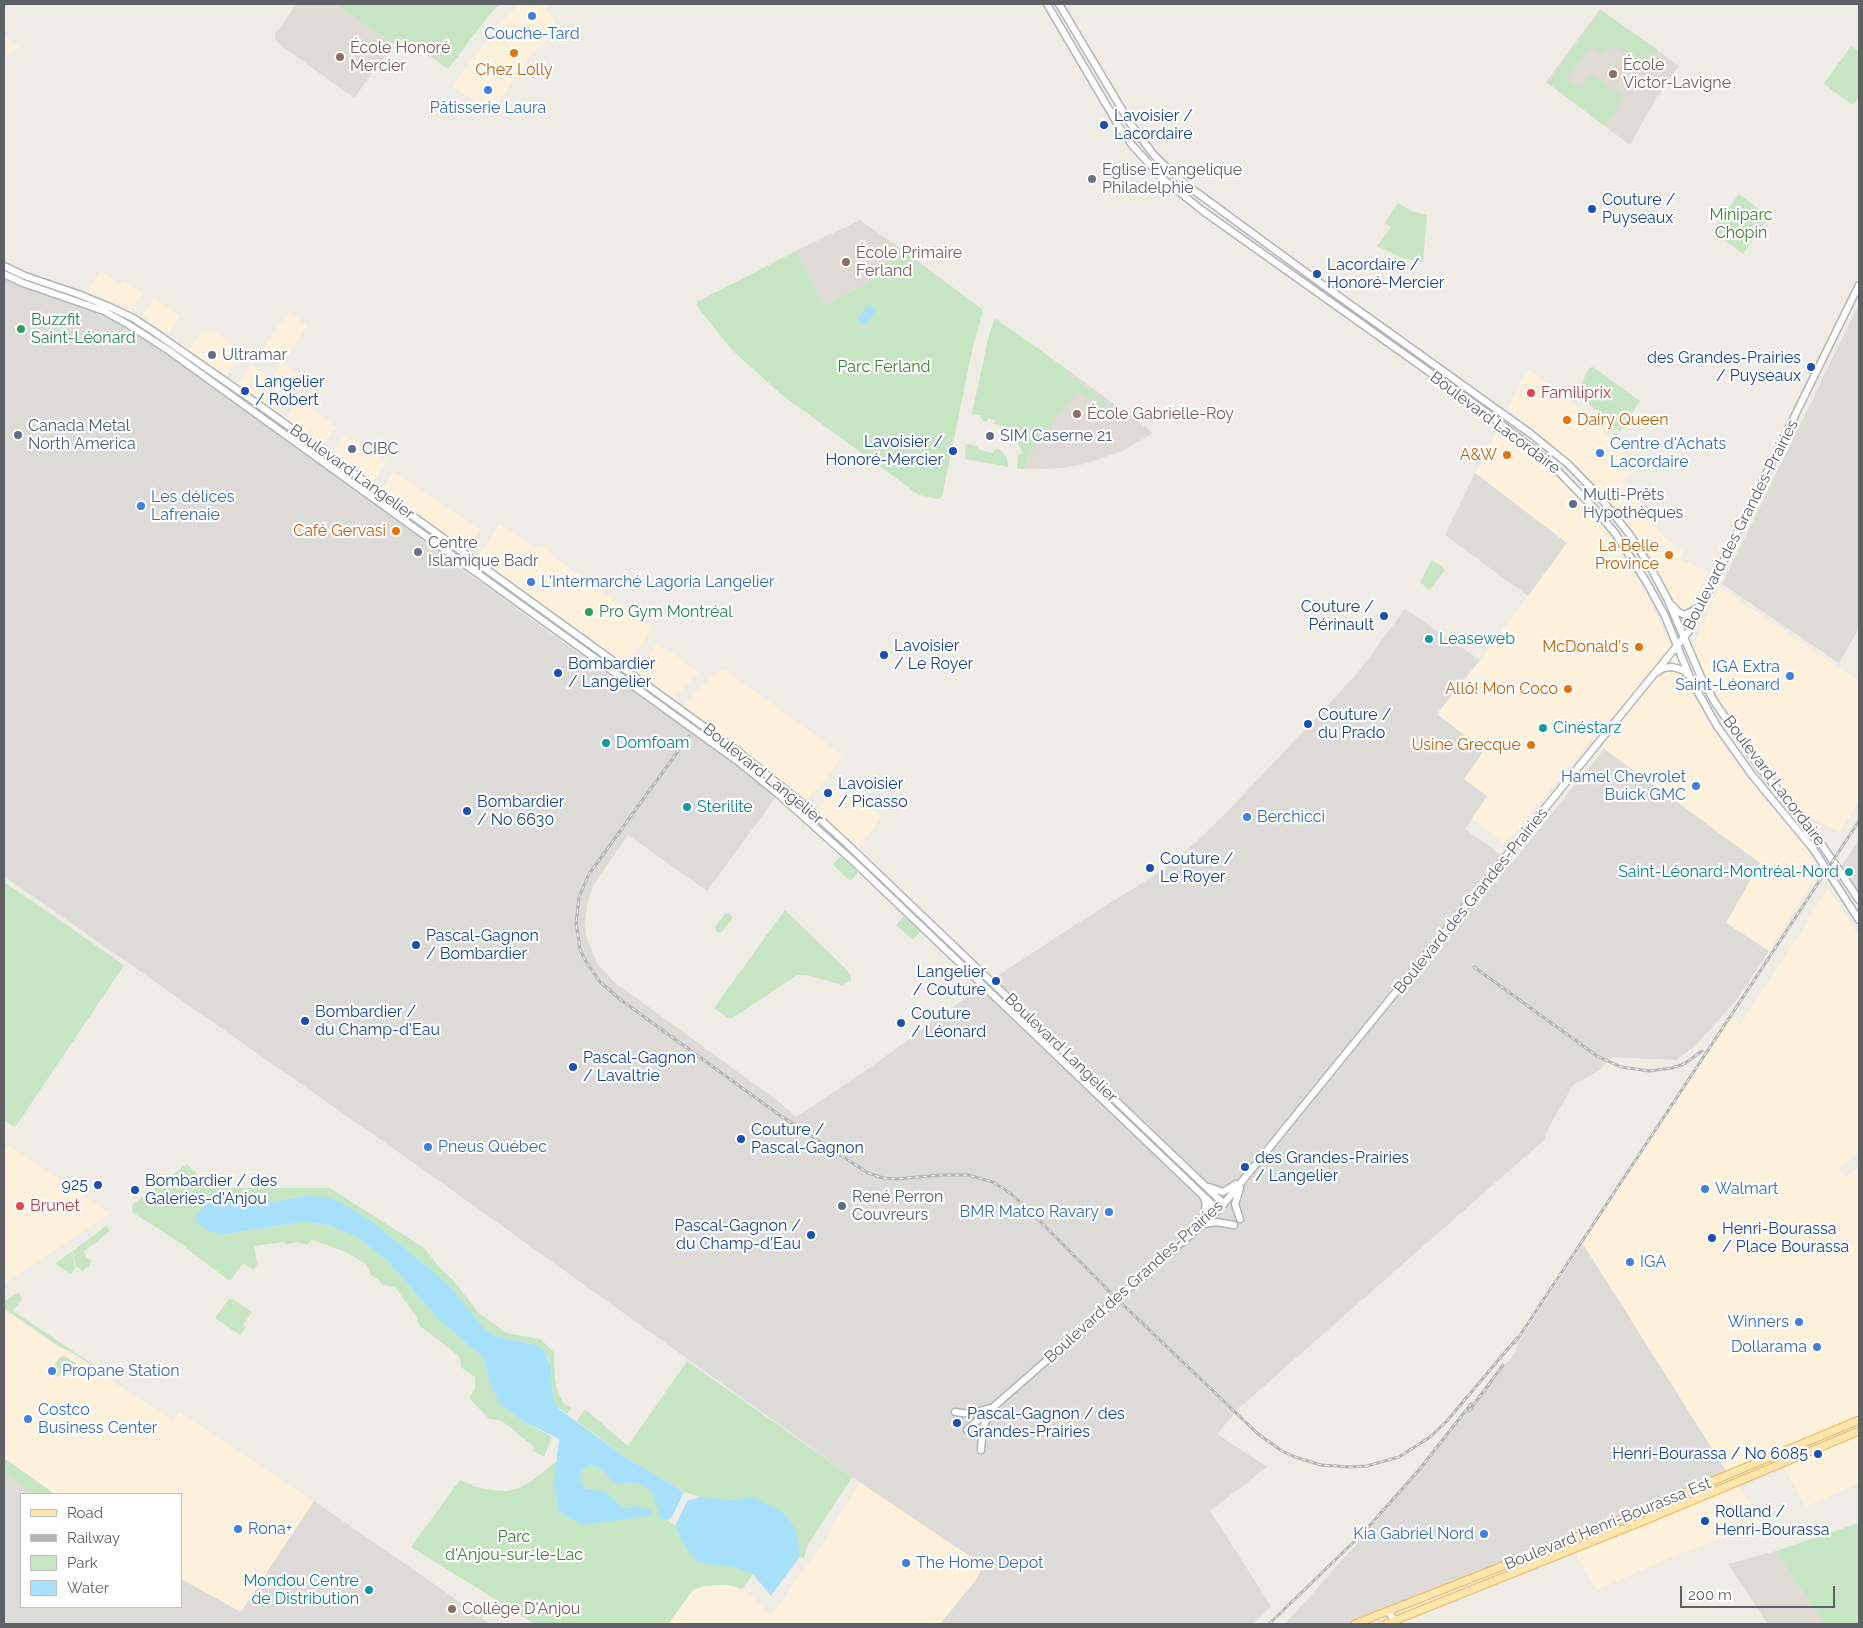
<!DOCTYPE html>
<meta charset="utf-8">
<style>
body{margin:0}
#map{position:relative;width:1863px;height:1628px;overflow:hidden;background:#efebe5;font-family:Raleway,sans-serif}
canvas{display:block}
.frame{position:absolute;inset:0;border:5px solid #5d6165;pointer-events:none}
.legend{position:absolute;left:20px;top:1493px;width:162px;height:115px;box-sizing:border-box;background:#fff;border:1px solid #bec0c1;margin:0;padding:6px 9px;list-style:none;font-size:15px;color:#5d6165}
.legend li{display:flex;align-items:center;gap:10px;height:25px}
.legend b{width:25px;border:1px solid #bec0c1}
.scale{position:absolute;left:1680px;top:1586px;width:155px;height:22px;box-sizing:border-box;border:2px solid #5d6165;border-top:0;padding-left:6px;font-size:15px;line-height:18px;white-space:nowrap;color:#5d6165;-webkit-text-stroke:4px #fff;paint-order:stroke}
</style>
<div id="map">
<canvas width="1863" height="1628"></canvas>
<div class="frame"></div>
<ul class="legend">
<li><b style="height:6px;background:#fde6ac"></b>Road</li>
<li><b style="height:6px;background:#b3b4b5"></b>Railway</li>
<li><b style="height:14px;background:#c6e5c2"></b>Park</li>
<li><b style="height:14px;background:#a7e1fc"></b>Water</li>
</ul>
<div class="scale">200 m</div>
</div>
<script>
const ctx = document.querySelector('canvas').getContext('2d');
ctx.lineJoin = 'round';
function fillPath(path, color) {
  ctx.fillStyle = color;
  ctx.fill(path, 'evenodd');
}
function shape(rows) {
  const path = new Path2D();
  for (const r of rows) {
    path.moveTo(r[0], r[1]);
    for (let i = 2; i < r.length; i += 2) path.lineTo(r[i], r[i + 1]);
  }
  return path;
}
function stroke(path, color, width, dash) {
  ctx.strokeStyle = color;
  ctx.lineWidth = width;
  ctx.lineCap = dash ? 'butt' : 'round';
  ctx.setLineDash(dash || []);
  ctx.stroke(path);
}
function write(font, color, halo, rows, align = 'center') {
  ctx.font = font + ' Raleway,sans-serif';
  ctx.lineWidth = 4.5;
  ctx.setLineDash([]);
  ctx.textBaseline = 'middle';
  ctx.strokeStyle = halo;
  ctx.fillStyle = color;
  for (const [text, x, y, turn = 0] of rows) {
    ctx.save();
    ctx.translate(x, y);
    ctx.rotate((+turn || 0) * Math.PI / 180);
    ctx.textAlign = isNaN(turn) ? turn : align;
    if (halo) ctx.strokeText(text, 0, 0);
    ctx.fillText(text, 0, 0);
    ctx.restore();
  }
}
fillPath(shape([
 [519,4,545,4,557,30,533,53,490,113,453,86,497,26],
 [4,36,19,47,4,58],
 [101,270,120,285,124,281,143,293,130,309,89,292,89,287],
 [154,298,180,316,167,334,142,316],
 [289,311,307,326,282,363,300,375,276,409,272,409,238,383,251,364,270,379,281,364,262,350],
 [214,331,244,353,226,375,189,350,202,332],
 [1531,371,1586,413,1639,467,1622,482,1664,537,1683,551,1679,559,1709,572,1689,610,1684,611,1678,607,1659,573,1636,535,1591,480,1552,444,1509,410,1510,404,1526,372],
 [298,398,336,427,324,443,321,443,285,418],
 [1498,430,1504,432,1543,463,1562,481,1593,515,1612,539,1646,592,1668,639,1682,675,1711,726,1739,768,1796,835,1820,869,1769,951,1726,923,1760,863,1592,739,1507,842,1504,843,1471,818,1487,796,1464,779,1437,714,1480,660,1567,543,1475,473],
 [345,435,386,462,373,481,334,454,334,451],
 [394,471,481,530,468,548,464,547,383,489,383,487],
 [500,525,532,546,548,548,552,556,649,625,650,632,628,663,625,664,478,558,478,555],
 [1719,587,1859,681,1859,800,1840,832,1809,817,1743,737,1707,678,1694,649,1696,639],
 [657,643,699,672,674,698,638,672],
 [722,669,724,669,841,754,841,757,831,773,807,799,804,799,686,708,686,703,701,686],
 [837,786,840,786,882,816,858,848,817,809],
 [1828,889,1859,936,1859,1153,1839,1167,1846,1177,1859,1167,1859,1420,1728,1474,1583,1244,1705,1054,1733,1017,1740,1026],
 [9,1145,110,1213,5,1283,4,1152],
 [4,1311,173,1421,179,1412,314,1501,241,1612,181,1579,181,1494,35,1494,4,1473],
 [1859,1431,1859,1483,1805,1507,1782,1463],
 [860,1482,984,1566,973,1584,940,1624,668,1624,693,1590,704,1586,730,1585,742,1589,751,1595,771,1616,821,1546],
 [1737,1483,1762,1524,1671,1557,1597,1590,1573,1550]
]), '#fdf1dc');
fillPath(shape([
 [4,278,82,306,122,326,182,364,561,641,705,741,752,776,776,797,707,891,628,835,594,884,587,904,585,925,586,936,594,956,599,966,613,981,778,1101,796,1117,875,1064,979,988,1078,923,1160,872,1194,844,1228,811,1329,704,1359,671,1405,609,1480,660,1437,714,1484,750,1464,779,1487,796,1465,829,1512,863,1604,749,1760,863,1726,923,1769,951,1735,1002,1695,1046,1676,1060,1611,1057,1600,1070,1573,1085,1549,1127,1544,1140,1239,1408,1217,1434,1267,1467,1210,1511,1271,1606,1253,1624,940,1624,973,1584,984,1566,848,1474,431,1175,4,876],
 [1859,304,1859,628,1839,663,1722,584],
 [1475,473,1567,543,1528,596,1445,535],
 [1859,840,1859,901,1839,870],
 [1583,1244,1728,1474,1355,1624,1285,1624,1365,1535,1515,1353,1520,1340],
 [4,1473,35,1494,21,1494,21,1607,181,1607,181,1579,241,1612,314,1501,447,1593,425,1624,4,1624]
]), '#dddbd7');
fillPath(shape([
 [297,4,335,4,393,44,355,97,351,96,279,44,275,39,275,34],
 [1600,9,1679,66,1656,98,1630,145,1546,82],
 [860,220,900,248,884,273,824,306,796,251],
 [1068,370,1151,431,1152,434,1122,451,1084,464,1062,468,1026,469,1030,449,1059,382],
 [1776,1551,1824,1624,1768,1624,1728,1564],
 [447,1593,490,1624,425,1624]
]), '#dfdad3');
fillPath(shape([
 [335,4,500,4,489,15,448,69,411,42,399,40,393,44],
 [1601,11,1658,50,1644,67,1614,45,1608,51,1605,49,1602,54,1591,46,1566,79,1581,89,1592,74,1623,97,1617,109,1605,125,1548,83],
 [1851,46,1859,52,1859,96,1853,105,1824,84],
 [1739,194,1769,217,1743,254,1712,231],
 [1398,203,1413,212,1427,215,1423,262,1402,258,1377,246,1391,227,1385,223],
 [900,248,983,310,973,346,942,497,938,499,919,495,911,489,782,395,731,349,697,306,697,302,796,251,824,306,884,273],
 [996,319,1068,370,1066,373,1107,403,1103,408,1077,390,1032,451,1030,449,1026,469,1017,468,1018,455,1023,453,1017,442,1007,434,1005,426,994,424,995,420,988,418,987,422,983,421,980,415,972,414,988,339,994,320],
 [1593,367,1640,401,1620,432,1577,393,1589,368],
 [966,444,976,446,980,450,993,453,994,450,998,449,1001,451,1007,458,1008,467,965,459],
 [1432,560,1445,570,1430,590,1420,582],
 [842,857,857,871,857,874,851,880,849,880,833,865,839,858],
 [4,882,124,965,16,1126,13,1126,4,1120],
 [785,910,847,970,851,976,851,980,842,985,807,975,797,975,732,1018,728,1018,714,1008],
 [728,913,732,916,732,919,722,932,718,933,716,931,715,927,725,914],
 [905,917,920,932,913,940,896,925,902,918],
 [187,1164,210,1188,330,1188,424,1248,439,1267,453,1280,479,1313,506,1333,540,1339,554,1352,555,1381,559,1395,564,1404,572,1408,567,1414,559,1408,553,1397,551,1367,548,1358,537,1345,498,1337,484,1330,448,1284,374,1223,304,1196,273,1202,246,1203,212,1200,219,1235,303,1222,328,1225,357,1237,388,1261,437,1318,481,1356,485,1364,491,1387,525,1422,552,1437,544,1457,532,1450,534,1447,502,1421,489,1419,469,1398,475,1389,475,1377,461,1367,461,1362,459,1356,420,1326,416,1316,395,1287,382,1285,380,1281,370,1274,367,1265,348,1253,311,1239,308,1245,297,1242,287,1244,283,1242,254,1246,257,1265,254,1270,243,1263,230,1281,187,1249,185,1246,132,1212,133,1204],
 [106,1226,110,1231,84,1251,86,1257,92,1261,88,1268,86,1267,82,1272,81,1269,76,1267,73,1251],
 [72,1251,75,1268,71,1274,55,1264],
 [18,1292,22,1298,13,1311,101,1370,100,1371,72,1352,58,1346,4,1308,4,1302],
 [229,1299,232,1299,252,1312,243,1325,246,1327,240,1335,215,1318],
 [64,1356,76,1363,70,1372,64,1368,58,1377,50,1371,60,1357],
 [687,1361,852,1477,807,1546,804,1558,800,1556,796,1530,752,1497,734,1500,701,1497,684,1492,625,1457,577,1421,585,1409,628,1446],
 [4,1458,55,1494,35,1494,4,1473],
 [558,1460,554,1484,558,1511,582,1525,651,1515,637,1506,623,1508,605,1492,584,1488,580,1480,581,1469,591,1465,603,1470,611,1481,619,1484,637,1483,653,1491,661,1519,667,1520,675,1526,684,1544,701,1563,732,1567,753,1574,742,1589,730,1585,719,1585,704,1586,693,1590,668,1624,535,1624,411,1547,460,1480,476,1487,491,1490,507,1491,519,1488,532,1481],
 [1859,1523,1859,1624,1824,1624,1776,1551]
]), '#c6e5c2');
fillPath(shape([
 [868,304,876,310,865,326,857,320],
 [304,1196,326,1197,343,1203,374,1223,448,1284,485,1330,498,1337,537,1345,543,1349,551,1367,553,1397,559,1409,625,1457,684,1492,672,1517,667,1520,661,1519,652,1491,637,1483,619,1484,611,1481,603,1470,591,1465,581,1470,580,1480,584,1488,605,1492,623,1508,637,1506,651,1510,651,1516,582,1525,558,1511,554,1484,559,1439,525,1422,502,1406,491,1387,485,1364,481,1356,437,1318,388,1261,357,1237,328,1225,303,1222,218,1235,218,1231,211,1232,196,1222,195,1219,206,1203,212,1203,212,1199,246,1203,273,1202],
 [701,1497,734,1500,752,1497,783,1512,796,1530,800,1556,771,1596,753,1574,732,1567,701,1563,696,1560,684,1544,675,1526,687,1501]
]), '#a7e1fc');
const secondary = shape([
 [1047,4,1120,128,1132,145,1162,178,1203,211,1487,413,1546,459,1595,509,1615,533,1647,583,1665,616,1691,680,1717,726,1752,775,1814,850,1859,920],
 [1059,4,1130,123,1153,154,1168,169,1188,186,1312,277,1531,434,1568,464,1599,496,1630,535,1652,570,1667,598,1701,677,1714,701,1760,768,1814,833,1859,900],
 [4,266,25,276,78,294,112,308,133,318,153,331,255,402,739,752,808,808,846,843,1224,1204],
 [4,274,23,283,104,311,129,325,168,350,736,760,778,794,853,861,1218,1210],
 [1672,605,1678,612,1685,615,1701,606],
 [1658,672,1663,668,1672,667,1683,670,1687,674],
 [1209,1187,1223,1192,1236,1184],
 [1240,1219,1235,1204,1240,1188],
 [1203,1223,1206,1203,1203,1196],
 [1204,1224,1216,1222,1234,1225],
 [955,1412,970,1414,990,1408],
 [967,1430,1213,1215,1226,1201,1689,631,1859,285],
 [981,1450,983,1427,990,1412],
 [1388,1611,1397,1624]
]);
const primary = shape([
 [1355,1624,1605,1526,1859,1420],
 [1386,1624,1646,1520,1859,1431]
]);
stroke(secondary, '#b1b5b9', 9);
stroke(primary, '#edb65f', 9);
stroke(secondary, '#fff', 6);
stroke(primary, '#fde6ac', 7);
const rail = shape([
 [689,736,589,874,579,897,576,923,580,949,585,960,600,982,621,1000,778,1114,868,1173,883,1178,896,1179,940,1175,968,1175,993,1182,1010,1193,1031,1212,1117,1299,1258,1434,1282,1451,1295,1457,1321,1465,1350,1467,1367,1466,1399,1457,1430,1437,1446,1422,1517,1338],
 [1474,967,1597,1056,1621,1067,1649,1071,1672,1068,1684,1064,1702,1051],
 [1515,1343,1859,821],
 [1469,1411,1503,1365],
 [1269,1624,1363,1533,1418,1471,1471,1404]
]);
stroke(rail, '#b3b4b5', 3);
stroke(rail, '#fff', 1, [4]);
for (const [x, y, r, color] of [
 [532,16,5,"#3f7fe0"],
 [514,53,5,"#e8710a"],
 [340,57,5,"#8d6e63"],
 [1613,74,5,"#8d6e63"],
 [488,90,5,"#3f7fe0"],
 [1104,125,5,"#1a4fb4"],
 [1092,179,5,"#6b7280"],
 [1592,209,5,"#1a4fb4"],
 [846,262,5,"#8d6e63"],
 [1317,274,5,"#1a4fb4"],
 [21,329,5,"#2e9e5b"],
 [212,355,5,"#5c6f8a"],
 [1811,367,5,"#1a4fb4"],
 [245,391,5,"#1a4fb4"],
 [1531,393,5,"#e0444e"],
 [1077,414,5,"#8d6e63"],
 [1567,420,5,"#e8710a"],
 [18,435,5,"#5c6f8a"],
 [990,436,5,"#5c6f8a"],
 [352,449,5,"#5c6f8a"],
 [953,451,5,"#1a4fb4"],
 [1600,453,5,"#3f7fe0"],
 [1507,455,5,"#e8710a"],
 [1573,504,5,"#5c6f8a"],
 [141,506,5,"#3f7fe0"],
 [396,531,5,"#e8710a"],
 [418,552,5,"#6b7280"],
 [1669,555,5,"#e8710a"],
 [531,582,5,"#3f7fe0"],
 [589,612,5,"#2e9e5b"],
 [1384,616,5,"#1a4fb4"],
 [1429,639,5,"#0f9aa8"],
 [1639,647,5,"#e8710a"],
 [884,655,5,"#1a4fb4"],
 [558,673,5,"#1a4fb4"],
 [1790,676,5,"#3f7fe0"],
 [1568,689,5,"#e8710a"],
 [1308,724,5,"#1a4fb4"],
 [1543,728,5,"#0f9aa8"],
 [606,743,5,"#0f9aa8"],
 [1531,745,5,"#e8710a"],
 [1696,786,5,"#3f7fe0"],
 [828,793,5,"#1a4fb4"],
 [687,807,5,"#0f9aa8"],
 [467,811,5,"#1a4fb4"],
 [1247,817,5,"#3f7fe0"],
 [1150,868,5,"#1a4fb4"],
 [1849,872,5,"#0f9aa8"],
 [416,945,5,"#1a4fb4"],
 [996,981,5,"#1a4fb4"],
 [305,1021,5,"#1a4fb4"],
 [901,1023,5,"#1a4fb4"],
 [573,1067,5,"#1a4fb4"],
 [741,1139,5,"#1a4fb4"],
 [428,1147,5,"#3f7fe0"],
 [1245,1167,5,"#1a4fb4"],
 [98,1185,5,"#1a4fb4"],
 [1705,1189,5,"#3f7fe0"],
 [135,1190,5,"#1a4fb4"],
 [20,1206,5,"#e0444e"],
 [842,1206,5,"#5c6f8a"],
 [1109,1212,5,"#3f7fe0"],
 [811,1235,5,"#1a4fb4"],
 [1712,1238,5,"#1a4fb4"],
 [1630,1262,5,"#3f7fe0"],
 [1799,1322,5,"#3f7fe0"],
 [1817,1347,5,"#3f7fe0"],
 [52,1371,5,"#3f7fe0"],
 [28,1419,5,"#3f7fe0"],
 [957,1423,5,"#1a4fb4"],
 [1818,1454,5,"#1a4fb4"],
 [1705,1521,5,"#1a4fb4"],
 [238,1529,5,"#3f7fe0"],
 [1484,1534,5,"#3f7fe0"],
 [906,1563,5,"#3f7fe0"],
 [369,1590,5,"#0f9aa8"],
 [452,1609,5,"#8d6e63"]
]) {
  const dot = new Path2D();
  dot.arc(x, y, r, 0, 2 * Math.PI);
  ctx.fillStyle = color;
  ctx.fill(dot);
  stroke(dot, '#fff', 2);
}
write('16px', '#366cbe', '#fff', [
 ["Couche-Tard",532,34,"center"],
 ["Pâtisserie Laura",488,108,"center"],
 ["Centre d'Achats",1610,444],
 ["Lacordaire",1610,462],
 ["Les délices",151,497],
 ["Lafrenaie",151,515],
 ["L'Intermarché Lagoria Langelier",541,582],
 ["IGA Extra",1780,667,"right"],
 ["Saint-Léonard",1780,685,"right"],
 ["Hamel Chevrolet",1686,777,"right"],
 ["Buick GMC",1686,795,"right"],
 ["Berchicci",1257,817],
 ["Pneus Québec",438,1147],
 ["Walmart",1715,1189],
 ["BMR Matco Ravary",1099,1212,"right"],
 ["IGA",1640,1262],
 ["Winners",1789,1322,"right"],
 ["Dollarama",1807,1347,"right"],
 ["Propane Station",62,1371],
 ["Costco",38,1410],
 ["Business Center",38,1428],
 ["Rona+",248,1529],
 ["Kia Gabriel Nord",1474,1534,"right"],
 ["The Home Depot",916,1563]
], 'left');
write('16px', '#785e54', '#fff', [
 ["École Honoré",350,48],
 ["Mercier",350,66],
 ["École",1623,65],
 ["Victor-Lavigne",1623,83],
 ["École Primaire",856,253],
 ["Ferland",856,271],
 ["École Gabrielle-Roy",1087,414],
 ["Collège D'Anjou",462,1609]
], 'left');
write('16px', '#c56008', '#fff', [
 ["Chez Lolly",514,70,"center"],
 ["Dairy Queen",1577,420,"left"],
 ["A&W",1497,455],
 ["Café Gervasi",386,531],
 ["La Belle",1659,546],
 ["Province",1659,564],
 ["McDonald's",1629,647],
 ["Allô! Mon Coco",1558,689],
 ["Usine Grecque",1521,745]
], 'right');
write('16px', '#164399', '#fff', [
 ["Lavoisier /",1114,116],
 ["Lacordaire",1114,134],
 ["Couture /",1602,200],
 ["Puyseaux",1602,218],
 ["Lacordaire /",1327,265],
 ["Honoré-Mercier",1327,283],
 ["des Grandes-Prairies",1801,358,"right"],
 ["/ Puyseaux",1801,376,"right"],
 ["Langelier",255,382],
 ["/ Robert",255,400],
 ["Lavoisier /",943,442,"right"],
 ["Honoré-Mercier",943,460,"right"],
 ["Couture /",1374,607,"right"],
 ["Périnault",1374,625,"right"],
 ["Lavoisier",894,646],
 ["/ Le Royer",894,664],
 ["Bombardier",568,664],
 ["/ Langelier",568,682],
 ["Couture /",1318,715],
 ["du Prado",1318,733],
 ["Lavoisier",838,784],
 ["/ Picasso",838,802],
 ["Bombardier",477,802],
 ["/ No 6630",477,820],
 ["Couture /",1160,859],
 ["Le Royer",1160,877],
 ["Pascal-Gagnon",426,936],
 ["/ Bombardier",426,954],
 ["Langelier",986,972,"right"],
 ["/ Couture",986,990,"right"],
 ["Bombardier /",315,1012],
 ["du Champ-d'Eau",315,1030],
 ["Couture",911,1014],
 ["/ Léonard",911,1032],
 ["Pascal-Gagnon",583,1058],
 ["/ Lavaltrie",583,1076],
 ["Couture /",751,1130],
 ["Pascal-Gagnon",751,1148],
 ["des Grandes-Prairies",1255,1158],
 ["/ Langelier",1255,1176],
 ["Bombardier / des",145,1181],
 ["Galeries-d'Anjou",145,1199],
 ["925",88,1185,"right"],
 ["Pascal-Gagnon /",801,1226,"right"],
 ["du Champ-d'Eau",801,1244,"right"],
 ["Henri-Bourassa",1722,1229],
 ["/ Place Bourassa",1722,1247],
 ["Pascal-Gagnon / des",967,1414],
 ["Grandes-Prairies",967,1432],
 ["Henri-Bourassa / No 6085",1808,1454,"right"],
 ["Rolland /",1715,1512],
 ["Henri-Bourassa",1715,1530]
], 'left');
write('16px', '#5b616d', '#fff', [
 ["Eglise Evangelique",1102,170],
 ["Philadelphie",1102,188],
 ["Centre",428,543],
 ["Islamique Badr",428,561]
], 'left');
write('16px', '#3c8237', '#fff', [
 ["Miniparc",1741,215],
 ["Chopin",1741,233],
 ["Parc Ferland",884,367],
 ["Parc",514,1537],
 ["d'Anjou-sur-le-Lac",514,1555]
]);
write('16px', '#27864d', '#fff', [
 ["Buzzfit",31,320],
 ["Saint-Léonard",31,338],
 ["Pro Gym Montréal",599,612]
], 'left');
write('16px', '#4e5e75', '#fff', [
 ["Ultramar",222,355],
 ["Canada Metal",28,426],
 ["North America",28,444],
 ["SIM Caserne 21",1000,436],
 ["CIBC",362,449],
 ["Multi-Prêts",1583,495],
 ["Hypothèques",1583,513],
 ["René Perron",852,1197],
 ["Couvreurs",852,1215]
], 'left');
write('16px', '#be3a42', '#fff', [
 ["Familiprix",1541,393],
 ["Brunet",30,1206]
], 'left');
write('16px', '#5d6165', '#fff', [
 ["Boulevard Lacordaire",1495,423,37],
 ["Boulevard Langelier",352,472,36],
 ["Boulevard des Grandes-Prairies",1741,525,-63],
 ["Boulevard Langelier",763,774,39],
 ["Boulevard Lacordaire",1774,781,53],
 ["Boulevard des Grandes-Prairies",1471,901,-51],
 ["Boulevard Langelier",1061,1048,44],
 ["Boulevard des Grandes-Prairies",1134,1282,-42],
 ["Boulevard Henri-Bourassa Est",1608,1524,-22]
]);
write('16px', '#0d838f', '#fff', [
 ["Leaseweb",1439,639],
 ["Cinéstarz",1553,728],
 ["Domfoam",616,743],
 ["Sterilite",697,807],
 ["Saint-Léonard-Montréal-Nord",1839,872,"right"],
 ["Mondou Centre",359,1581,"right"],
 ["de Distribution",359,1599,"right"]
], 'left');
</script>
